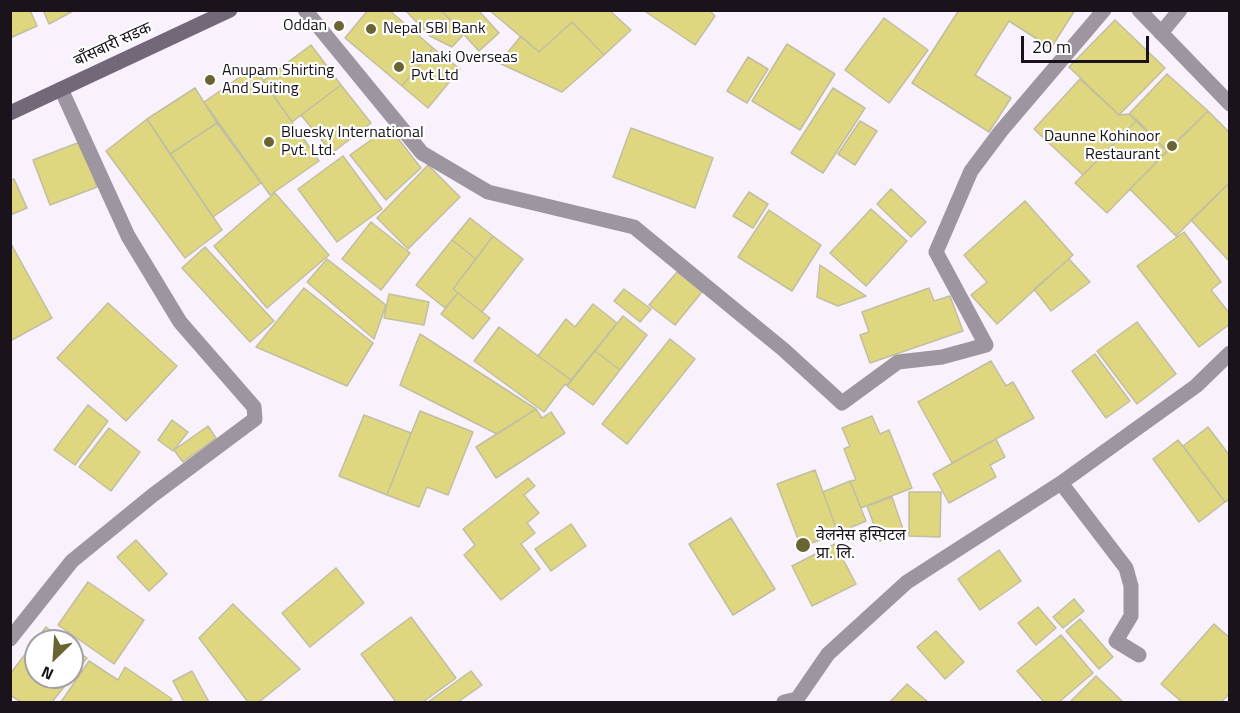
<!DOCTYPE html>
<meta charset="utf-8">
<style>
body{margin:0}
#map{position:relative;width:1240px;height:713px;overflow:hidden;background:#f9f2fc;font-family:"Titillium Web",sans-serif}
canvas{display:block}
.frame{position:absolute;inset:0;border:12px solid #1a131c;pointer-events:none}
.north{position:absolute;left:24px;top:629px;width:60px;height:60px;box-sizing:border-box;background:#fff;border:2px solid #a3a1a4;border-radius:50%;rotate:205deg;font-size:16px;font-weight:700;line-height:24px;text-align:center;color:#1a131c}
.north::after{content:'';display:block;margin:auto;width:21px;height:27px;background:#696431;clip-path:polygon(50% 0,100% 100%,50% 72%,0 100%)}
.scale{position:absolute;left:1021px;top:36px;width:128px;height:27px;box-sizing:border-box;border:3px solid #1a131c;border-top:0;padding-left:8px;font-size:18px;line-height:21px;white-space:nowrap;color:#1a131c;-webkit-text-stroke:4px #fff;paint-order:stroke}
</style>
<div id="map">
<canvas width="1240" height="713"></canvas>
<div class="frame"></div>
<div class="north">N</div>
<div class="scale">20 m</div>
</div>
<script>
const ctx = document.querySelector('canvas').getContext('2d');
ctx.lineJoin = 'round';
function fillPath(path, color) {
  ctx.fillStyle = color;
  ctx.fill(path, 'evenodd');
}
function shape(rows) {
  const path = new Path2D();
  for (const r of rows) {
    path.moveTo(r[0], r[1]);
    for (let i = 2; i < r.length; i += 2) path.lineTo(r[i], r[i + 1]);
  }
  return path;
}
function stroke(path, color, width, dash) {
  ctx.strokeStyle = color;
  ctx.lineWidth = width;
  ctx.lineCap = dash ? 'butt' : 'round';
  ctx.setLineDash(dash || []);
  ctx.stroke(path);
}
function write(font, color, halo, rows, align = 'center') {
  ctx.font = font + ' "Titillium Web","Noto Sans Devanagari",sans-serif';
  ctx.lineWidth = 4.5;
  ctx.setLineDash([]);
  ctx.textBaseline = 'middle';
  ctx.strokeStyle = halo;
  ctx.fillStyle = color;
  for (const [text, x, y, turn = 0] of rows) {
    ctx.save();
    ctx.translate(x, y);
    ctx.rotate((+turn || 0) * Math.PI / 180);
    ctx.textAlign = isNaN(turn) ? turn : align;
    if (halo) ctx.strokeText(text, 0, 0);
    ctx.fillText(text, 0, 0);
    ctx.restore();
  }
}
const building = shape([
 [10,10,30,10,37,26,10,38,10,10],
 [43,10,75,10,49,24,43,10],
 [368,10,389,10,433,48,402,86,345,38,368,10],
 [405,10,441,10,464,34,452,47,430,36,405,10],
 [441,10,478,10,499,33,479,51,441,10],
 [489,10,609,10,631,30,604,55,572,22,539,52,489,10],
 [643,10,709,10,715,16,695,45,643,10],
 [959,10,1075,10,1051,48,1009,21,975,75,1011,98,989,132,912,83,959,10],
 [884,18,928,50,889,103,845,70,884,18],
 [1115,20,1165,68,1119,115,1069,67,1115,20],
 [572,22,604,55,562,92,499,63,521,36,539,52,572,22],
 [787,44,835,74,800,130,752,101,787,44],
 [311,45,341,85,292,122,263,81,311,45],
 [433,48,460,69,428,108,402,86,433,48],
 [748,57,768,69,747,103,727,91,748,57],
 [254,67,319,161,270,195,204,102,254,67],
 [1167,74,1208,111,1167,151,1129,114,1167,74],
 [1080,79,1119,115,1129,114,1137,120,1083,175,1034,129,1080,79],
 [341,85,371,123,332,153,301,115,341,85],
 [195,88,217,123,170,154,147,119,195,88],
 [833,88,865,108,823,173,791,153,833,88],
 [1208,111,1230,133,1230,182,1176,236,1130,189,1208,111],
 [147,119,222,230,185,258,106,151,147,119],
 [1137,120,1167,151,1107,213,1075,183,1137,120],
 [860,121,877,131,855,165,838,154,860,121],
 [217,123,261,183,213,217,170,154,217,123],
 [389,127,421,168,386,200,350,155,389,127],
 [631,128,713,158,695,208,613,177,631,128],
 [80,142,97,187,50,205,33,160,80,142],
 [343,156,382,209,337,242,298,189,343,156],
 [428,165,460,197,408,249,377,218,428,165],
 [14,179,27,208,10,215,10,180,14,179],
 [1230,182,1230,262,1191,220,1230,182],
 [891,189,926,222,911,237,877,204,891,189],
 [749,192,768,204,753,228,733,216,749,192],
 [275,193,329,255,267,308,214,246,275,193],
 [1025,201,1073,255,997,324,971,295,987,282,964,255,1025,201],
 [871,209,907,241,866,286,830,253,871,209],
 [769,210,821,245,792,291,738,257,769,210],
 [470,218,493,236,476,259,452,240,470,218],
 [371,222,410,253,381,290,342,259,371,222],
 [1184,232,1221,282,1211,290,1230,314,1230,324,1199,347,1137,266,1184,232],
 [493,236,523,259,482,312,453,289,493,236],
 [452,240,476,259,453,289,458,293,445,308,416,285,452,240],
 [10,242,52,318,12,340,10,337,10,242],
 [205,247,274,321,250,342,182,268,205,247],
 [327,259,386,305,374,339,307,282,327,259],
 [1069,259,1090,282,1051,311,1034,289,1069,259],
 [820,265,866,296,838,306,817,297,820,265],
 [677,272,702,292,675,325,649,305,677,272],
 [304,288,373,343,347,386,256,347,304,288],
 [929,288,934,301,950,296,963,331,870,363,860,335,869,332,862,312,929,288],
 [624,289,651,309,640,322,614,301,624,289],
 [458,293,490,318,473,339,441,314,458,293],
 [389,294,429,302,424,325,384,318,389,294],
 [108,303,177,366,126,421,57,358,108,303],
 [593,304,617,323,571,380,538,356,566,319,575,327,593,304],
 [623,316,647,335,620,370,595,351,623,316],
 [1137,322,1176,374,1137,404,1097,351,1137,322],
 [499,327,571,380,567,386,565,384,544,412,474,361,499,327],
 [420,334,536,409,497,434,400,385,420,334],
 [670,339,695,359,627,444,602,424,670,339],
 [595,351,620,370,593,405,567,386,595,351],
 [1095,354,1130,401,1106,418,1072,371,1095,354],
 [991,361,1006,386,1013,382,1034,418,952,463,918,402,991,361],
 [88,405,108,421,75,465,54,450,88,405],
 [536,409,542,418,551,412,565,433,496,478,476,447,536,409],
 [420,411,473,432,448,495,427,487,419,507,387,495,420,411],
 [364,415,411,433,387,495,339,476,364,415],
 [872,416,880,434,889,430,912,488,861,508,850,481,856,480,844,449,850,446,842,428,872,416],
 [172,420,188,432,173,451,158,440,172,420],
 [208,426,216,438,183,462,174,450,208,426],
 [1208,427,1230,456,1230,499,1225,502,1183,446,1208,427],
 [109,428,140,452,111,491,79,467,109,428],
 [996,439,1005,457,990,465,996,477,949,503,933,474,996,439],
 [1178,440,1225,502,1199,522,1153,459,1178,440],
 [815,470,838,533,801,547,777,484,815,470],
 [528,478,535,486,524,495,539,513,527,523,535,533,521,544,540,569,501,600,464,555,475,545,463,529,528,478],
 [850,481,866,521,838,533,823,492,850,481],
 [909,492,941,492,940,537,909,536,909,492],
 [892,497,904,532,880,541,867,506,892,497],
 [731,518,775,589,733,615,689,544,731,518],
 [571,524,586,546,551,571,535,549,571,524],
 [136,540,167,574,149,591,117,557,136,540],
 [835,544,856,584,812,606,792,566,835,544],
 [999,550,1021,581,980,610,958,579,999,550],
 [336,568,364,603,310,647,282,613,336,568],
 [88,582,144,620,114,664,58,625,88,582],
 [1074,599,1084,611,1063,628,1053,617,1074,599],
 [233,604,300,669,259,702,248,702,199,638,233,604],
 [1038,607,1056,628,1036,645,1018,623,1038,607],
 [411,617,456,678,423,702,396,702,361,654,411,617],
 [1080,619,1113,657,1099,669,1066,631,1080,619],
 [1214,624,1230,638,1230,693,1221,702,1182,702,1161,684,1214,624],
 [46,627,65,641,36,641,36,677,72,677,52,702,21,702,10,695,10,674,46,627],
 [936,631,964,662,945,679,917,647,936,631],
 [1061,635,1093,673,1059,702,1044,702,1017,671,1061,635],
 [72,647,87,658,72,677,72,647],
 [89,661,118,680,125,667,172,699,170,702,61,702,89,661],
 [192,671,209,702,184,702,173,681,192,671],
 [471,671,482,685,458,702,428,702,471,671],
 [1096,676,1123,702,1070,702,1096,676],
 [907,684,928,702,890,702,907,684]
]);
fillPath(building, '#dfd77f');
stroke(building, '#c1bea1', 1.5);
stroke(shape([
 [1161,33,1180,10]
]), '#9d95a0', 15);
stroke(shape([
 [305,10,422,153,488,192,634,227,784,350,842,403,898,362,942,357,986,345,936,252,971,171,1001,131,1104,10],
 [1139,10,1230,104],
 [1061,483,1126,568,1131,586,1131,616,1116,641,1139,655],
 [10,639,72,561,153,495,255,419,254,407,180,322,128,236,61,89],
 [784,702,797,699,828,654,907,582,1061,483,1196,386,1230,353]
]), '#9d95a0', 15);
stroke(shape([
 [10,113,230,10]
]), '#736878', 15);
for (const [x, y, r, color] of [
 [339,26,6,"#696431"],
 [371,29,6,"#696431"],
 [399,67,6,"#696431"],
 [210,80,6,"#696431"],
 [269,142,6,"#696431"],
 [1172,146,6,"#696431"],
 [803,545,8,"#696431"]
]) {
  const dot = new Path2D();
  dot.arc(x, y, r, 0, 2 * Math.PI);
  ctx.fillStyle = color;
  ctx.fill(dot);
  stroke(dot, '#fff', 2);
}
write('16px', '#1a131c', '#fff', [
 ["Oddan",327,26,"right"],
 ["Nepal SBI Bank",383,29],
 ["Janaki Overseas",411,58],
 ["Pvt Ltd",411,76],
 ["Anupam Shirting",222,71],
 ["And Suiting",222,89],
 ["Bluesky International",281,133],
 ["Pvt. Ltd.",281,151],
 ["Daunne Kohinoor",1160,137,"right"],
 ["Restaurant",1160,155,"right"],
 ["वेलनेस हस्पिटल",816,536],
 ["प्रा. लि.",816,554]
], 'left');
write('16px', '#1a131c', '#fff', [
 ["बाँसबारी सडक",113,45,-25]
]);
</script>
